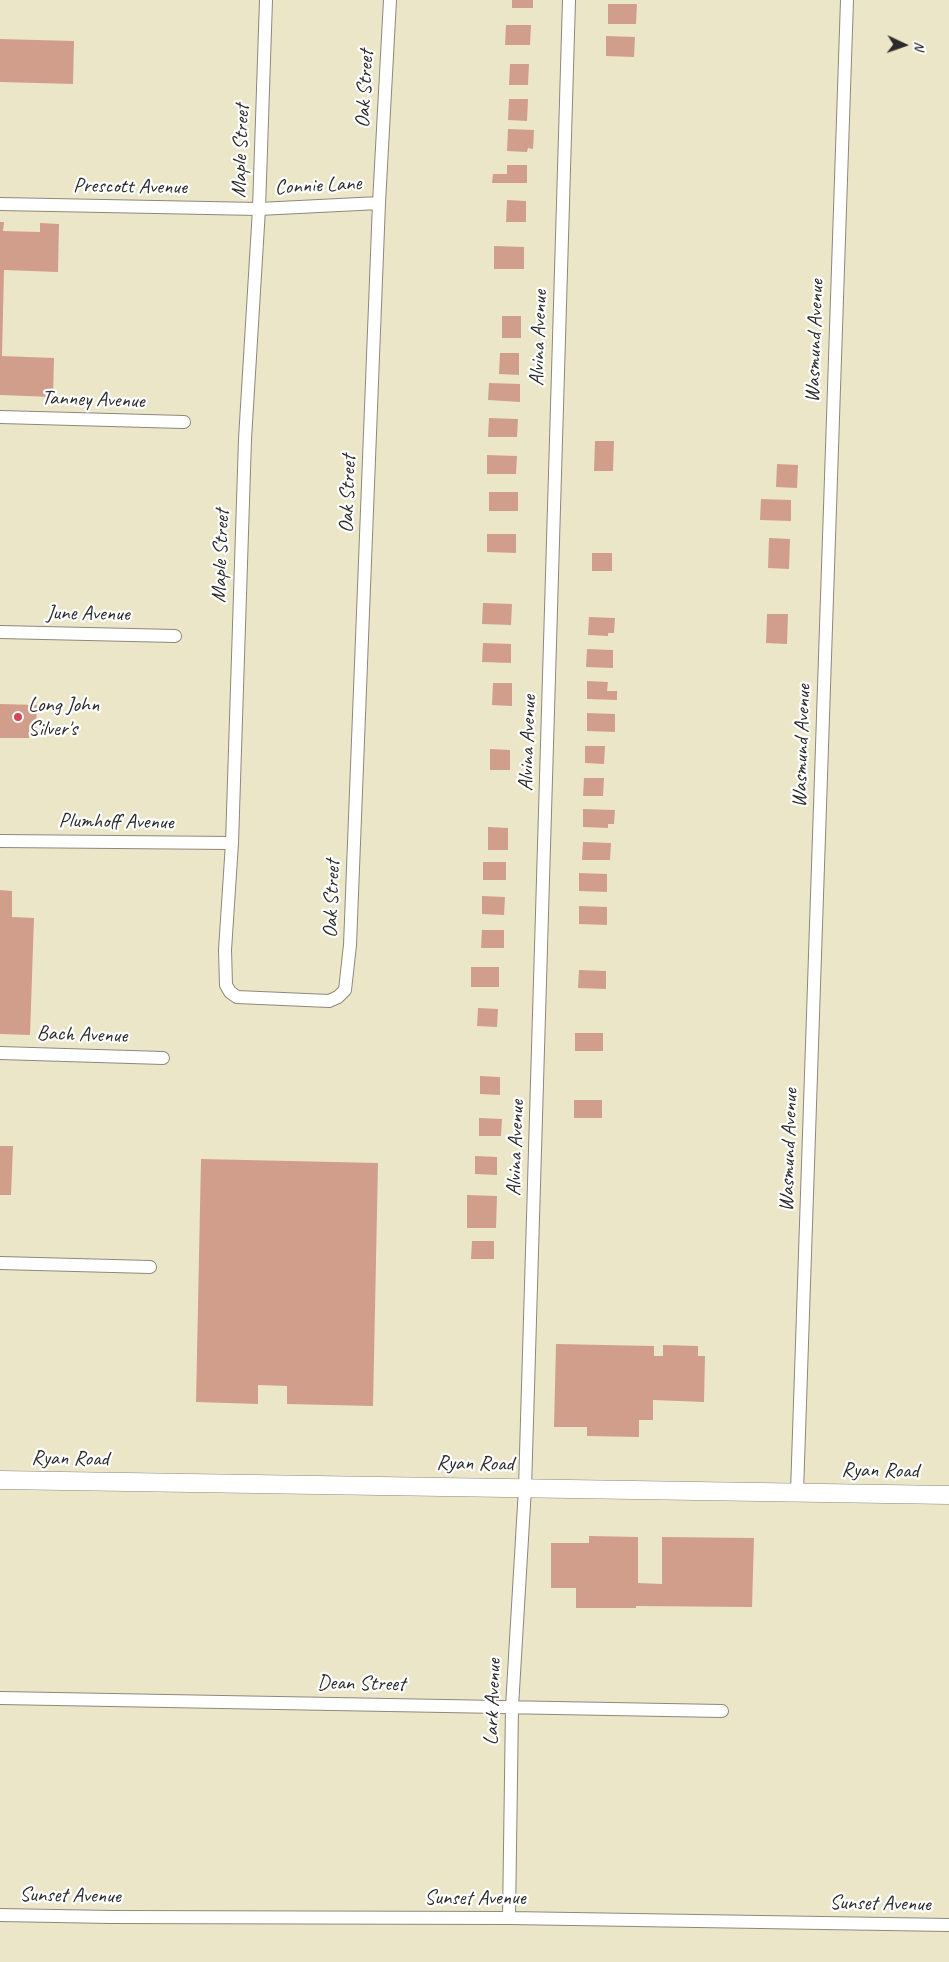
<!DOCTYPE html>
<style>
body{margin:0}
#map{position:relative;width:949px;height:1962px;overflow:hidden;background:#ece6c9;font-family:Caveat,sans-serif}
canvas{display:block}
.north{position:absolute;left:879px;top:20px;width:50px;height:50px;-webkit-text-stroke:4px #fff;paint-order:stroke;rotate:93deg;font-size:14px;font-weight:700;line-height:20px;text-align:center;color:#2b2b2b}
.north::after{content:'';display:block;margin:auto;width:18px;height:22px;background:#2b2b2b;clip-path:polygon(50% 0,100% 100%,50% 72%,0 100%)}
</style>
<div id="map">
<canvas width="949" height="1962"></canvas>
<div class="north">N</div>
</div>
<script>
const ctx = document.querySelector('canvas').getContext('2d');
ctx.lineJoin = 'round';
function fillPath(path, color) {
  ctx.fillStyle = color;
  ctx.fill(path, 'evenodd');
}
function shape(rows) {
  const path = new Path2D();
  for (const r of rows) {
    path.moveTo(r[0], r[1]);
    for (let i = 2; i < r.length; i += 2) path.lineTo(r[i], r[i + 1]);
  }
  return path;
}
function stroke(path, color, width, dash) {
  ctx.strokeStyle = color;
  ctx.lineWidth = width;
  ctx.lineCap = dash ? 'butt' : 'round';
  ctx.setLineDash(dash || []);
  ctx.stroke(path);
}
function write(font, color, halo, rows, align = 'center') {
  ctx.font = font + ' Caveat,sans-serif';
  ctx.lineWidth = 4.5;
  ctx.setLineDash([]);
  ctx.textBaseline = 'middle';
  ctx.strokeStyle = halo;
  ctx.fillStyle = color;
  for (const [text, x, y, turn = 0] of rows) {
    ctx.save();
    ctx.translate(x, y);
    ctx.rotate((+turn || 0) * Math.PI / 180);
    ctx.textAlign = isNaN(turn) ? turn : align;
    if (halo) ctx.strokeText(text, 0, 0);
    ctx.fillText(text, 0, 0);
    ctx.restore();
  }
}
fillPath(shape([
 [512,0,533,0,533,8,512,8],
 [608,4,637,4,636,24,608,24],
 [506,25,531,25,530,45,505,45],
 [606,36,635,37,634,57,606,56],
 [0,39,74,41,73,84,0,82],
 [510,64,529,64,528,85,509,85],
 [509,99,528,99,527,121,508,120],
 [508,129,534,130,533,149,528,148,527,152,507,151],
 [507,165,527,165,527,183,492,183,493,174,507,174],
 [507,200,526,201,526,222,506,222],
 [0,222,4,222,3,231,40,232,40,223,59,224,58,272,4,270,2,356,54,358,53,397,0,395],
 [494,246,524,247,524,269,494,269],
 [502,316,521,316,521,338,502,338],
 [500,353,519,353,519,375,499,374],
 [489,383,520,384,520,402,488,400],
 [489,418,518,419,517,437,488,437],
 [595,441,614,441,613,471,594,471],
 [487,455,517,456,516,474,487,474],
 [777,464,798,465,797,488,776,487],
 [489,492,518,492,518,511,489,511],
 [761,499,791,500,791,521,760,520],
 [487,534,516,534,516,553,487,552],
 [769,538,790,539,789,569,768,568],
 [592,553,612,553,612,571,592,571],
 [483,603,512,604,511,625,482,624],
 [767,614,788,614,787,644,766,643],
 [589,617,615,618,614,633,608,633,608,636,588,635],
 [483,643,511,644,511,663,482,662],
 [587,649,613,650,613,668,586,667],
 [587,681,608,682,607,691,617,691,617,700,587,699],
 [493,683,512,683,512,706,492,705],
 [0,704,37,705,36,729,29,728,29,738,0,738],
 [587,713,615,714,615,732,587,731],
 [585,746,605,746,604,764,585,763],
 [490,749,510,750,510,770,490,770],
 [584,778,604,778,603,796,583,796],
 [583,809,615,810,614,824,608,824,608,828,583,827],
 [488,827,508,828,508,850,488,850],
 [583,842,611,843,610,860,582,860],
 [483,862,506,862,506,880,483,880],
 [579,873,607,874,607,892,579,891],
 [0,890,12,891,12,917,34,918,30,1035,0,1034],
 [482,896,505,897,504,915,482,914],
 [579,906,607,907,607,925,579,924],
 [482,930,504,930,504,948,481,948],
 [471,967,499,967,499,987,471,987],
 [579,970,606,971,606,989,578,988],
 [478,1008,498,1009,497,1027,477,1026],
 [575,1033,603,1033,603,1051,575,1051],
 [480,1076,500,1077,500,1095,480,1094],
 [574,1100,602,1100,602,1118,574,1118],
 [479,1118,502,1119,501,1136,479,1136],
 [0,1146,13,1146,11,1195,0,1195],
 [475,1156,497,1157,497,1175,475,1174],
 [201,1159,378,1163,373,1406,287,1404,287,1386,258,1385,258,1404,196,1402],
 [467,1195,497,1196,496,1228,467,1228],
 [472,1241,494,1241,494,1259,471,1259],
 [556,1344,654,1346,654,1356,663,1356,663,1345,698,1346,698,1356,705,1356,704,1402,653,1400,653,1420,639,1420,639,1437,587,1436,587,1427,554,1427],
 [589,1536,638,1537,638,1583,662,1584,662,1537,754,1538,752,1607,636,1606,636,1608,576,1608,576,1588,551,1588,551,1543,589,1543]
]), '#d19e8b');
const minor = shape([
 [266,0,259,209,245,439,232,843,225,950,226,985,230,992,237,997,329,1001,338,997,345,990,350,945,379,203,390,0],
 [0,204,259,209,379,203],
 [0,417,184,422],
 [0,632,175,636],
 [0,841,232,843],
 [0,1053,163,1058],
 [0,1263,150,1267],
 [797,1492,847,0],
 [0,1698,722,1711],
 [0,1915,111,1917,509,1918,949,1925],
 [509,1918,512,1707,525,1488,569,0]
]);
const secondary = shape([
 [0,1480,949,1495]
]);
stroke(minor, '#8c887a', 14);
stroke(secondary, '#8c887a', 19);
stroke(minor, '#fff', 12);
stroke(secondary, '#fff', 18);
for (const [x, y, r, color] of [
 [18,717,5,"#d1495b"]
]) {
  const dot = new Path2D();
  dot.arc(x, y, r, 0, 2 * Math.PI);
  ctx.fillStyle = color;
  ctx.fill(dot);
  stroke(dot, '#fff', 2);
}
write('21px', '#2b2b2b', '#fff', [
 ["Oak Street",365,89,-87],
 ["Maple Street",241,151,-88],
 ["Connie Lane",318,186,-3],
 ["Prescott Avenue",130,187,1],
 ["Alvina Avenue",539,338,-88],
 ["Wasmund Avenue",815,341,-88],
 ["Tanney Avenue",93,400,2],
 ["Oak Street",348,494,-88],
 ["Maple Street",221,556,-88],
 ["June Avenue",88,614,1],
 ["Alvina Avenue",528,743,-88],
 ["Wasmund Avenue",802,746,-88],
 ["Plumhoff Avenue",116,822,1],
 ["Oak Street",332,899,-88],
 ["Bach Avenue",82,1035,2],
 ["Alvina Avenue",516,1148,-88],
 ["Wasmund Avenue",789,1150,-88],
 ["Ryan Road",70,1459,1],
 ["Ryan Road",475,1464,1],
 ["Ryan Road",880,1471,1],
 ["Dean Street",361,1684,1],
 ["Lark Avenue",493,1702,-88],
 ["Sunset Avenue",70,1896,1],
 ["Sunset Avenue",475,1898],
 ["Sunset Avenue",880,1904,1]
]);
write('21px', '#2b2b2b', '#fff', [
 ["Long John",28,705],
 ["Silver's",28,729]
], 'left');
</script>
